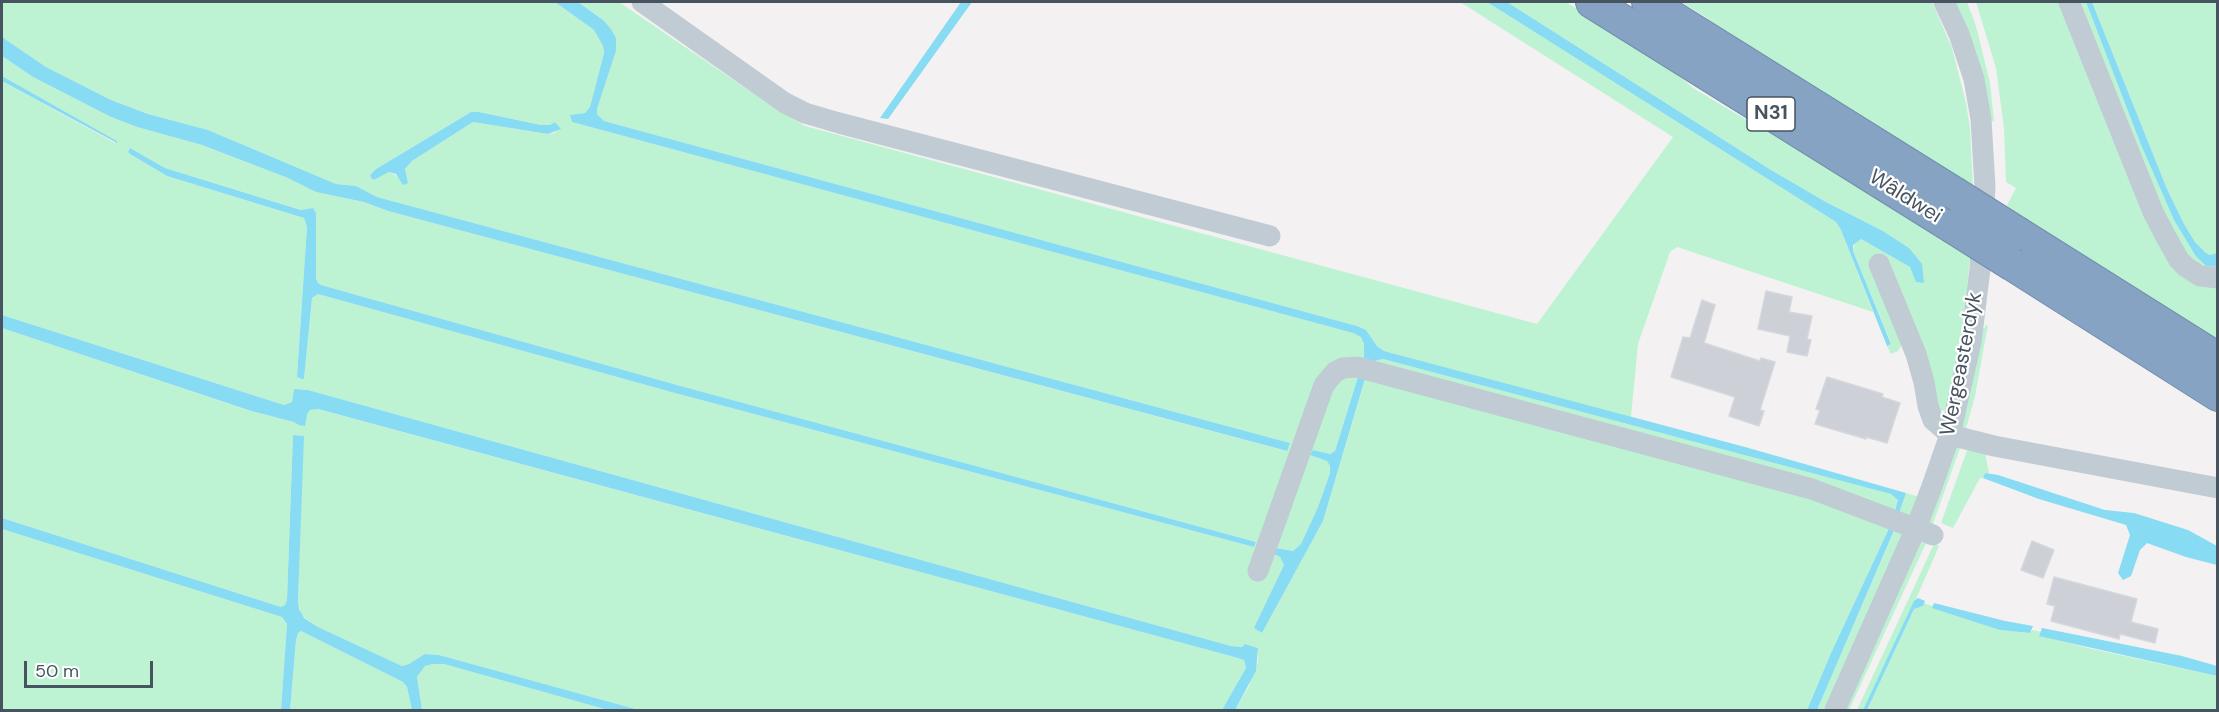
<!DOCTYPE html>
<meta charset="utf-8">
<style>
body{margin:0}
#map{position:relative;width:2219px;height:712px;overflow:hidden;background:#f3f1f1;font-family:"DM Sans",sans-serif}
canvas{display:block}
.frame{position:absolute;inset:0;border:3px solid #475460;pointer-events:none}
.scale{position:absolute;left:24px;top:661px;width:129px;height:27px;box-sizing:border-box;border:3px solid #475460;border-top:0;padding-left:8px;font-size:18px;line-height:21px;white-space:nowrap;color:#475460;-webkit-text-stroke:4px #fff;paint-order:stroke}
</style>
<div id="map">
<canvas width="2219" height="712"></canvas>
<div class="frame"></div>
<div class="scale">50 m</div>
</div>
<script>
const ctx = document.querySelector('canvas').getContext('2d');
ctx.lineJoin = 'round';
function fillPath(path, color) {
  ctx.fillStyle = color;
  ctx.fill(path, 'evenodd');
}
function shape(rows) {
  const path = new Path2D();
  for (const r of rows) {
    path.moveTo(r[0], r[1]);
    for (let i = 2; i < r.length; i += 2) path.lineTo(r[i], r[i + 1]);
  }
  return path;
}
function stroke(path, color, width, dash) {
  ctx.strokeStyle = color;
  ctx.lineWidth = width;
  ctx.lineCap = dash ? 'butt' : 'round';
  ctx.setLineDash(dash || []);
  ctx.stroke(path);
}
function write(font, color, halo, rows, align = 'center') {
  ctx.font = font + ' "DM Sans",sans-serif';
  ctx.lineWidth = 4.5;
  ctx.setLineDash([]);
  ctx.textBaseline = 'middle';
  ctx.strokeStyle = halo;
  ctx.fillStyle = color;
  for (const [text, x, y, turn = 0] of rows) {
    ctx.save();
    ctx.translate(x, y);
    ctx.rotate((+turn || 0) * Math.PI / 180);
    ctx.textAlign = isNaN(turn) ? turn : align;
    if (halo) ctx.strokeText(text, 0, 0);
    ctx.fillText(text, 0, 0);
    ctx.restore();
  }
}
fillPath(shape([
 [2,2,555,2,594,30,603,46,604,53,590,107,585,113,571,115,572,122,1353,333,1361,337,1364,345,1364,358,1374,361,1383,359,1892,494,1898,500,1894,514,1898,516,1906,493,1919,497,1910,520,1903,520,1813,486,1367,365,1355,363,1341,364,1325,375,1313,402,1263,547,1255,572,1259,574,1320,403,1332,380,1346,372,1364,372,1450,394,1807,490,1897,524,1906,531,1826,710,1817,710,1896,527,1891,524,1831,653,1807,710,1235,710,1249,686,1258,661,1258,648,1245,644,1242,647,1231,646,308,390,294,389,292,402,284,405,2,315,2,81,115,143,117,141,2,76,2,56,33,77,111,117,137,127,202,145,288,178,316,192,364,202,388,211,1286,451,1290,443,377,197,356,186,336,184,208,130,148,114,111,100,46,67,2,37],
 [471,112,479,112,541,125,550,125,555,122,560,128,554,133,548,134,473,122,412,161,405,169,408,183,403,184,399,177,389,172,374,180,371,178,370,175,376,169],
 [130,148,165,168,302,210,313,208,316,213,316,278,318,283,321,285,677,385,1256,542,1254,547,675,393,318,294,312,298,304,379,300,379,297,377,307,227,304,218,167,176,130,154,128,152],
 [1358,377,1365,380,1323,521,1262,633,1255,628,1284,565,1280,557,1274,554,1276,548,1293,551,1301,544,1318,507,1330,473,1330,466,1327,461,1311,455,1313,450,1330,454,1335,451],
 [578,2,619,2,779,111,805,126,1537,324,1673,137,1460,2,1487,2,1836,222,1841,230,1873,312,1677,247,1670,252,1638,344,1631,417,1384,351,1377,346,1366,330,1357,326,604,121,597,114,597,109,616,51,603,20],
 [1507,2,1566,2,1668,66,1693,88,1750,122,1775,131,1941,235,1939,239,1970,258,1964,318,1950,398,1946,410,1939,411,1903,344,1898,351,1891,354,1887,346,1891,343,1853,251,1855,242,1861,239,1910,267,1914,272,1909,248,1883,231,1826,202,1771,170],
 [1681,2,1932,2,1952,48,1966,103,1970,129,1973,187,1946,169,1935,167,1744,46,1704,16],
 [1954,2,1967,2,1976,26,1990,83,1994,121,1990,122],
 [1976,2,2064,2,2163,239,2217,283,2217,343,2009,209,2007,205,2016,188,2006,182,2004,128,1996,68],
 [2072,2,2086,2,2141,145,2174,220,2195,255,2212,267,2217,267,2217,274,2181,255],
 [2092,2,2217,2,2217,253,2210,255,2206,253,2195,242,2184,224,2167,189],
 [1985,325,1988,326,1986,335,1975,396,1965,432,1960,430,1967,407,1982,328,1985,328],
 [2,328,250,411,298,423,310,410,317,409,1238,658,1244,660,1246,668,1222,710,639,710,439,655,426,654,409,664,402,666,318,627,301,615,298,600,303,436,293,435,287,600,285,605,281,607,2,518],
 [1969,445,1984,448,1989,473,1985,473,1983,478,1980,478,1953,528,1941,523],
 [1956,448,1960,448,1931,529,1927,525],
 [2,529,282,617,287,624,281,710,2,710],
 [1920,542,1926,543,1849,710,1843,710],
 [1934,544,1939,546,1916,599,1863,710,1857,710],
 [1924,603,2000,630,2030,633,2032,630,2041,632,2039,635,2088,648,2217,676,2217,710,1867,710,1914,609,1922,606],
 [301,631,403,682,407,687,412,710,290,710,296,640,298,633],
 [433,664,444,664,608,710,422,710,417,677,425,666]
]), '#bdf3d3');
fillPath(shape([
 [555,2,578,2,603,20,611,29,616,38,616,51,597,109,597,114,604,121,1357,326,1366,330,1377,346,1384,351,1745,447,1906,493,1898,516,1894,514,1898,500,1891,494,1383,359,1374,361,1364,358,1364,344,1361,337,1353,333,572,122,570,115,585,113,590,107,604,53,603,46,594,30],
 [961,2,972,2,888,119,880,118],
 [1487,2,1507,2,1771,170,1826,202,1883,231,1909,248,1922,264,1924,283,1916,282,1910,267,1861,239,1853,245,1853,251,1891,344,1887,346,1841,230,1836,222],
 [2086,2,2092,2,2167,189,2184,224,2195,242,2206,253,2210,255,2217,253,2217,267,2206,266,2195,255,2174,220,2141,145],
 [2,37,46,67,111,100,148,114,208,130,336,184,356,186,377,197,1290,443,1287,451,388,211,364,202,316,192,288,178,202,145,137,127,111,117,33,77,2,56],
 [2,76,117,141,117,143,2,81],
 [471,112,479,112,541,125,550,125,555,122,561,129,548,134,473,122,412,161,405,169,408,183,406,184,403,185,396,174,389,172,374,180,371,178,370,175,376,169],
 [130,148,165,168,301,210,313,208,316,213,316,278,318,283,321,285,677,385,1256,542,1254,547,675,393,318,294,312,298,304,379,301,379,297,377,307,227,304,218,167,176,130,154,128,152],
 [2,315,284,405,292,402,294,389,308,390,1231,646,1242,647,1245,644,1258,648,1256,671,1235,710,1222,710,1246,668,1244,660,1238,658,318,409,310,410,307,414,305,426,299,425,294,422,251,411,2,328],
 [1358,377,1365,379,1323,521,1262,633,1254,628,1284,565,1280,557,1274,554,1276,548,1293,551,1301,544,1318,507,1330,473,1330,466,1327,461,1310,455,1313,450,1330,454,1335,451],
 [293,435,304,436,298,600,299,609,304,618,318,627,402,666,409,664,425,654,439,655,639,710,608,710,444,664,433,664,425,666,417,677,422,710,412,710,407,687,403,682,301,631,298,633,296,640,290,710,281,710,287,624,282,617,2,529,2,518,281,607,285,605,287,600],
 [1985,473,1998,475,2105,510,2134,513,2188,530,2217,546,2217,565,2186,557,2147,543,2140,550,2131,576,2123,580,2118,573,2130,535,2126,525,2039,499,1983,478],
 [1891,524,1896,526,1817,710,1807,710,1831,653],
 [1918,598,1925,601,1923,606,1914,609,1867,710,1863,710,1914,601],
 [1934,603,2005,621,2033,626,2030,633,2000,630,1932,608],
 [2042,628,2182,656,2217,666,2217,676,2039,636]
]), '#87dbf3');
const building = shape([
 [1766,291,1792,297,1789,312,1812,316,1807,339,1811,340,1807,356,1787,352,1790,336,1758,329,1766,291],
 [1702,300,1715,305,1704,343,1760,361,1761,358,1775,362,1760,410,1764,411,1759,426,1729,416,1735,397,1671,377,1683,337,1690,338,1702,300],
 [1827,377,1883,394,1882,397,1900,403,1887,443,1866,437,1866,439,1815,424,1820,410,1816,409,1827,377],
 [2032,541,2054,550,2043,578,2021,570,2032,541],
 [2054,577,2137,599,2131,622,2158,629,2155,643,2120,634,2119,639,2051,621,2055,606,2047,604,2054,577]
]);
fillPath(building, '#cdd0d6');
stroke(building, '#d4d7dd', 1.5);
const highway = shape([
 [1592,2,1951,226],
 [1648,2,1954,193],
 [2019,234,2218,359],
 [2013,265,2218,395]
]);
stroke(highway, '#718eaf', 34);
stroke(shape([
 [642,2,785,103,805,113,839,123,1270,236],
 [2069,2,2153,212,2166,237,2179,260,2186,267,2200,276,2218,278],
 [1879,264,1916,354,1924,382,1928,406,1933,420,1950,435,1994,446,2218,488],
 [1258,571,1324,385,1335,372,1343,368,1357,367,1812,489,1933,535],
 [1835,710,1916,528,1931,489,1950,435,1971,342,1980,269,1985,187,1981,119,1974,79,1959,34,1944,2]
]), '#c1cbd3', 21);
stroke(highway, '#86a3c3', 32);
const highwayBridge = shape([
 [1954,193,2019,234],
 [1951,226,2013,265]
]);
stroke(highwayBridge, '#718eaf', 34, []);
stroke(highwayBridge, '#86a3c3', 32);
for (const [x, y, w] of [
 [1771,114,48]
]) {
  const box = new Path2D();
  box.roundRect(x - w / 2, y - 17, w, 34, 4.5);
  ctx.fillStyle = '#fff';
  ctx.fill(box);
  stroke(box, '#475460', 1.5);
}
write('bold 20px', '#475460', null, [
 ["N31",1771,114]
]);
write('21px', '#475460', '#fff', [
 ["Wâldwei",1905,197,32],
 ["Wergeasterdyk",1962,364,-79]
]);
</script>
